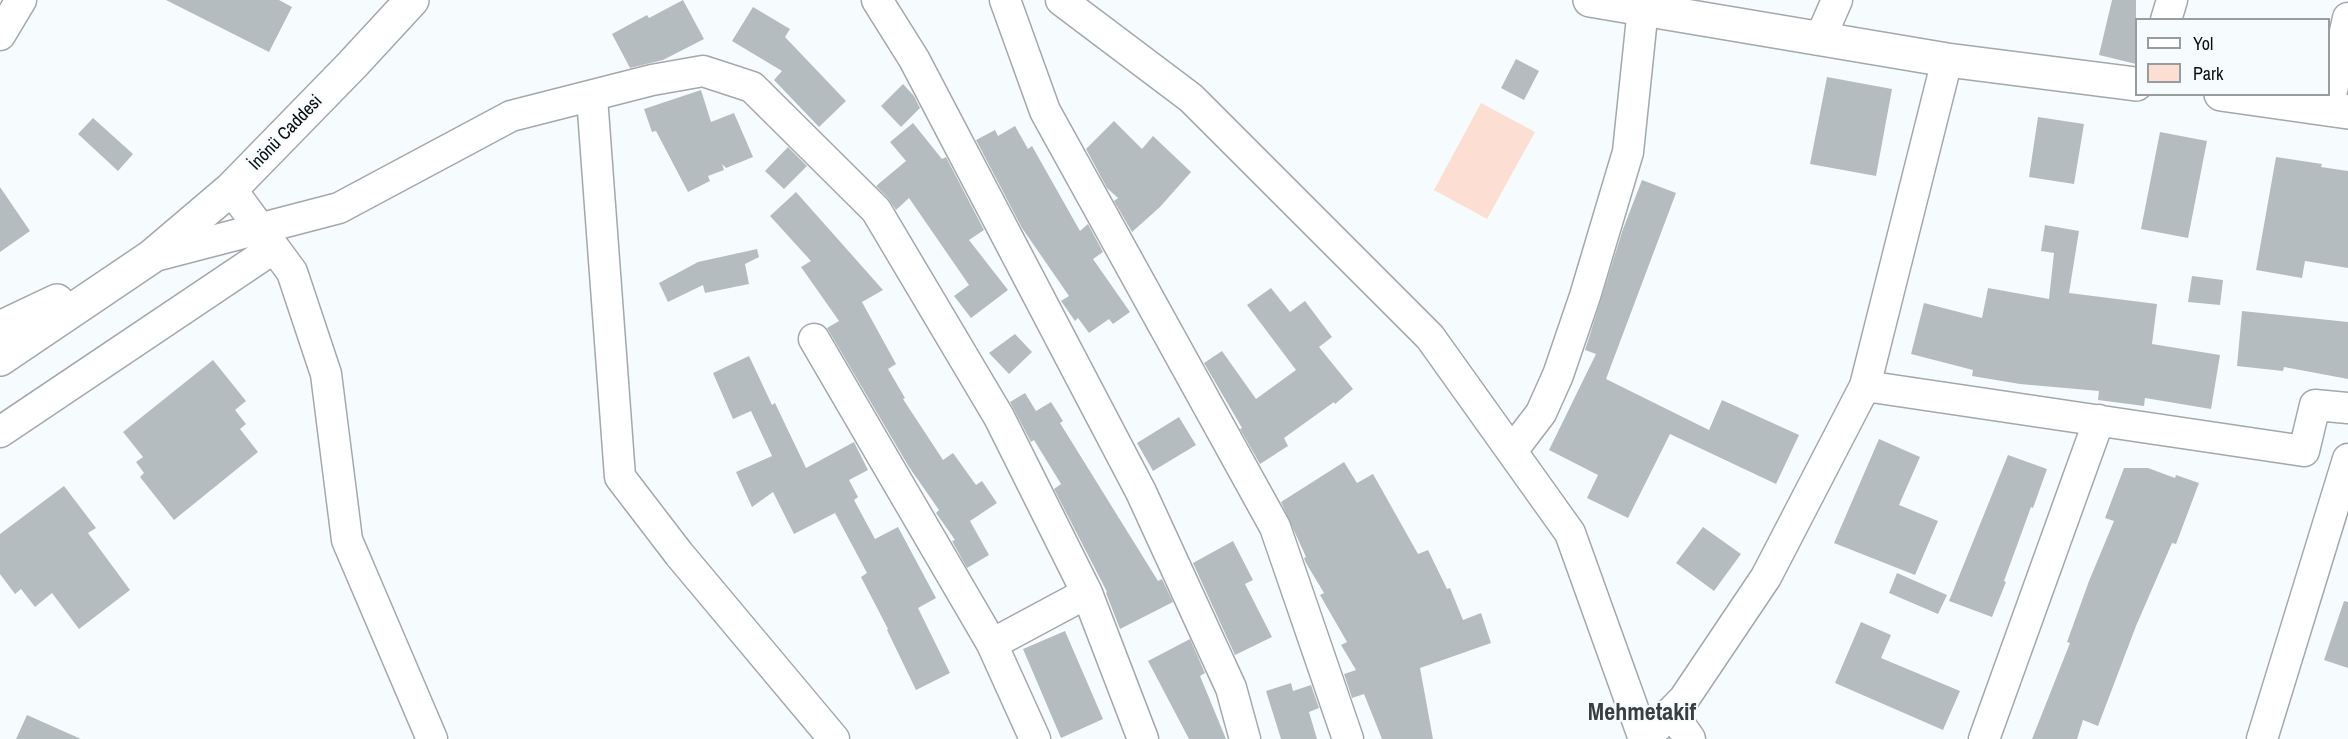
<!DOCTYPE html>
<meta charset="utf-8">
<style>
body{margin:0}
#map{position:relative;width:2348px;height:739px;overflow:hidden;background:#f6fcfe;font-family:"Archivo Narrow",sans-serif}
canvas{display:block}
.legend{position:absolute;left:2135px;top:18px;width:195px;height:78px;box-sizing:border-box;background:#f6fcfe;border:2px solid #989c9e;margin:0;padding:8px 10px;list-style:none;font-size:18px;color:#0b0d0e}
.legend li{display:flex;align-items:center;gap:12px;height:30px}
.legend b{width:30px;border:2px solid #989c9e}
</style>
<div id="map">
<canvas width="2348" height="739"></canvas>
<ul class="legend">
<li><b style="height:8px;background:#fff"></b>Yol</li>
<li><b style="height:16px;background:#fdded3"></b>Park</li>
</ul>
</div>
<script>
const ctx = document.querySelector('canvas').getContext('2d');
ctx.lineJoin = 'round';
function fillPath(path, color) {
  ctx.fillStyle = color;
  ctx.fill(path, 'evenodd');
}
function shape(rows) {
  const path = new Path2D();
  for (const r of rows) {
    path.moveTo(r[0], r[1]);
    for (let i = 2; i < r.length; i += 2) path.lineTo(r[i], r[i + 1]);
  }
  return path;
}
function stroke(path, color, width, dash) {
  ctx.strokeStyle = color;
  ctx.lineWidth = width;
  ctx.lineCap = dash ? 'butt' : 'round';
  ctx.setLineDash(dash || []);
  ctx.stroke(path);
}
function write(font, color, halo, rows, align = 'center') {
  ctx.font = font + ' "Archivo Narrow",sans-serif';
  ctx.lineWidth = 4.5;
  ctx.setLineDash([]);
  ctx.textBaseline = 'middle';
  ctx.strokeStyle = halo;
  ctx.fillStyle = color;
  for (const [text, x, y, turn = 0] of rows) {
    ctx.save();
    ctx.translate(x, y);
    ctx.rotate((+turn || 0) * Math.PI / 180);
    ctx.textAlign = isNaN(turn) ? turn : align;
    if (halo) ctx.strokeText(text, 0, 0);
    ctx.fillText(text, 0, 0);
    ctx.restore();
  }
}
fillPath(shape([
 [1481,103,1535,132,1487,219,1434,190]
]), '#fdded3');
fillPath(shape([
 [166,0,279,0,292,7,269,52],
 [683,0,704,39,663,60,630,68,612,34,647,15,649,18],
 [2112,0,2136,0,2136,64,2099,55],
 [753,7,790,29,785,37,846,101,819,127,774,80,782,71,732,41],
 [1516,59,1539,71,1524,100,1501,88],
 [1827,77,1892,89,1876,176,1810,164],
 [903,84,914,96,920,108,901,127,881,106],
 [701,90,711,122,734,113,753,157,726,168,722,164,724,170,708,176,710,181,688,192,656,131,652,132,644,109],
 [2038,117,2084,124,2074,184,2029,177],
 [93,118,133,154,118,171,78,134],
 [1114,121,1142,149,1153,136,1191,172,1160,207,1132,232,1114,201,1118,198,1107,188,1086,149],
 [913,123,942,159,946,157,984,230,969,240,1008,290,971,318,954,296,969,285,909,198,896,210,888,198,876,186,906,161,890,142],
 [1015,126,1028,149,1032,146,1080,231,1088,224,1103,252,1093,259,1130,312,1113,324,1109,319,1089,333,1078,318,1075,321,1061,301,1069,296,1022,228,976,140,995,130,998,136],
 [2160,132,2207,141,2188,238,2141,229],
 [788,147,807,166,784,189,765,171],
 [2276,157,2322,164,2321,167,2348,171,2348,268,2305,261,2302,278,2256,270],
 [1642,180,1676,193,1606,379,1709,430,1722,400,1799,435,1776,484,1670,434,1628,518,1587,498,1598,475,1549,450,1596,354,1585,350,1623,229],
 [0,187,30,231,0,252],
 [796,192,883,290,862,302,896,364,888,369,905,398,903,399,943,460,953,453,976,485,982,481,997,503,970,521,989,555,967,568,952,541,955,540,936,513,939,510,909,467,827,328,839,321,801,267,811,261,770,216],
 [2045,225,2079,231,2069,293,2157,304,2152,344,2220,355,2211,409,2145,398,2144,406,2098,400,2099,391,2020,384,1972,376,1973,370,1911,354,1924,303,1982,318,1988,288,2049,299,2054,253,2041,251],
 [757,249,759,257,745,264,749,284,705,293,703,285,668,302,659,283,698,262],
 [2192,276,2223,280,2220,305,2188,302],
 [1271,288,1290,312,1305,301,1332,337,1319,347,1353,389,1335,404,1334,402,1284,438,1288,446,1260,464,1240,429,1242,428,1204,363,1222,351,1256,399,1296,370,1247,305],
 [2242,311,2348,322,2348,379,2284,367,2283,371,2237,366],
 [1015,334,1032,352,1009,374,989,353],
 [749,356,772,405,775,403,806,468,854,442,868,470,849,480,858,497,854,500,875,539,898,527,936,598,918,608,950,673,916,690,887,630,888,629,861,577,867,573,835,513,794,534,773,492,752,507,736,472,772,456,751,411,733,419,713,373],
 [213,360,246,401,235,410,246,424,240,429,258,452,174,520,140,477,144,473,136,462,143,457,123,432],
 [1025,393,1036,411,1051,402,1063,421,1060,423,1158,581,1162,579,1173,602,1120,629,1106,593,1107,592,1054,489,1061,484,1034,440,1031,442,1010,402],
 [1179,417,1196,445,1153,471,1137,443],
 [1879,439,1920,457,1899,505,1938,521,1915,575,1834,543],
 [2008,455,2047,469,2033,508,2031,507,2004,581,2006,582,1992,617,1949,601],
 [1344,462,1357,483,1373,474,1418,554,1428,550,1447,589,1450,588,1463,620,1481,613,1491,643,1420,668,1433,739,1382,739,1364,694,1352,698,1344,674,1356,670,1341,645,1347,642,1320,595,1324,593,1306,563,1304,558,1306,557,1281,502],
 [2124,468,2148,468,2175,478,2176,475,2199,483,2176,544,2172,543,2136,626,2098,726,2083,720,2077,739,2032,739,2070,643,2067,642,2089,581,2114,521,2105,518],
 [64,486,96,528,88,533,130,590,79,629,52,593,35,607,21,589,15,594,0,574,0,534],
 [1703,527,1741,554,1714,591,1676,563],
 [1233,541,1253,580,1245,584,1272,637,1235,655,1193,563],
 [1897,573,1947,595,1938,614,1889,593],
 [2344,601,2348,602,2348,668,2324,660],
 [1861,622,1891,635,1881,658,1960,691,1943,730,1835,683],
 [1065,631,1103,719,1061,738,1023,649],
 [1190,639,1205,673,1200,676,1226,739,1189,739,1148,661],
 [1291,683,1293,691,1311,685,1319,708,1309,712,1317,739,1281,739,1266,691],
 [27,715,81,739,16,739]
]), '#b5bcbf');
const street = shape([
 [877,0,914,59,1141,492,1231,688,1245,739],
 [1005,0,1045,111,1275,527,1348,739],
 [1061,0,1191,98,1430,337,1570,533,1644,739],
 [2166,20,2172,0],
 [0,35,21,0],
 [1820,39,1837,0],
 [592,97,620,477,679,554,834,739],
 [2328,108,2348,18],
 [231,189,292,272,326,374,347,540,432,739],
 [151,257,339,208,511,116,652,80,703,71,752,87,876,210,999,417,1087,593,1143,739],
 [814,339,992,644,1035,739],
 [1865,386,2304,451,2315,405,2348,408],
 [0,432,274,248],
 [1512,451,1541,413,1558,375,1585,296,1628,152,1643,8,1647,0],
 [992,644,1087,593],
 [1671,712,1690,739],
 [1645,739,1684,699,1766,577,1865,386,1947,60],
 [1984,739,2099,420],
 [2262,739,2348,459]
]);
const secondary = shape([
 [1590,0,1947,60,2136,84],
 [2221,94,2348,112],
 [0,328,57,301],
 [0,359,151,257,231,189,352,65,412,0]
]);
stroke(street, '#a2a8ab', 33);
stroke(secondary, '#a2a8ab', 36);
stroke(street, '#fff', 30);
stroke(secondary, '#fff', 33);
write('18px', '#0b0d0e', '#f6fcfe', [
 ["İnönü Caddesi",286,133,-46]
]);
write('bold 24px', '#393e41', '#f6fcfe', [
 ["Mehmetakif",1642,714]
]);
</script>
